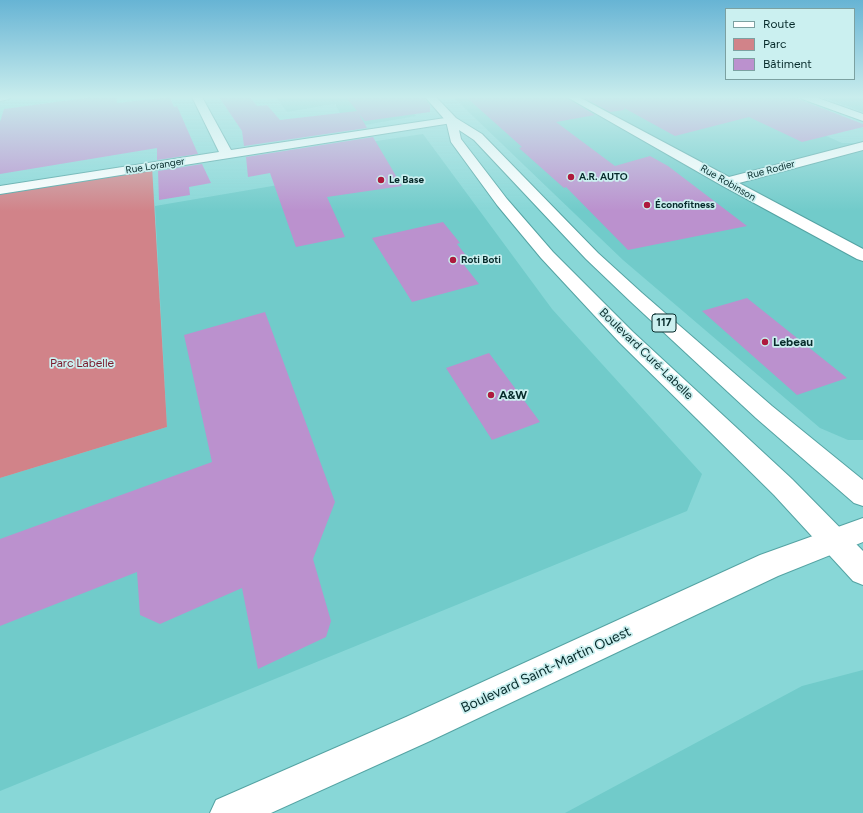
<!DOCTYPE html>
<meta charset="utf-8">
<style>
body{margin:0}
#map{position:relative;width:863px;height:813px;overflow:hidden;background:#88d7d7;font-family:Figtree,sans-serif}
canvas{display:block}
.legend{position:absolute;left:725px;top:8px;width:130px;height:72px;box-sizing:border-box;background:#cbf0f0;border:1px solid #7ca1a1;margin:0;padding:5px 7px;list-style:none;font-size:12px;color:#062a2a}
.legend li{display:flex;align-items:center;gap:8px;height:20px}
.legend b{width:20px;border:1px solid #7ca1a1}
</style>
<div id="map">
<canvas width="863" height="813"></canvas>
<ul class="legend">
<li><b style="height:5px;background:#fff"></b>Route</li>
<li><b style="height:11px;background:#d18389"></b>Parc</li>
<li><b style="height:11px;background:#bb91ce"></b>Bâtiment</li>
</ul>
</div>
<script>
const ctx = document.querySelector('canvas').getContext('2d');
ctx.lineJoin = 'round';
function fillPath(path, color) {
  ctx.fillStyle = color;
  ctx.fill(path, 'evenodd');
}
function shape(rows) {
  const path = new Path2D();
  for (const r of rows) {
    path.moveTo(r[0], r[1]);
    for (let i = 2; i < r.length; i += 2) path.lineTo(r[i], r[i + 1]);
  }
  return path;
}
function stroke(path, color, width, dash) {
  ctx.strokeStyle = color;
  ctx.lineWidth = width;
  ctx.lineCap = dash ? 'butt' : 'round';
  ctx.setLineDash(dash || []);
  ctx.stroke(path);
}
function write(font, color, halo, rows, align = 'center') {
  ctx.font = font + ' Figtree,sans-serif';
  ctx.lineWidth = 3.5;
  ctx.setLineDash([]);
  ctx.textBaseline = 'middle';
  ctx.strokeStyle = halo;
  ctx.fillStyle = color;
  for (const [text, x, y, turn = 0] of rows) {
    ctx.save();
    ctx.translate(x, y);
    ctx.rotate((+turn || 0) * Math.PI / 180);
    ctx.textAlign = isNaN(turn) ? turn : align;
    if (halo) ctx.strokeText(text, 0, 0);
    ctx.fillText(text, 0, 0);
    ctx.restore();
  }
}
fillPath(shape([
 [276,97,399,97,416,116,348,128,335,104,287,112],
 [453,97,700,97,718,105,787,118,842,143,856,143,863,145,863,440,848,440,820,428,623,260],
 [821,97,863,97,863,112],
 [423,134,552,309,702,474,687,511,0,791,0,478,167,427,155,206,284,184,276,156],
 [863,670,863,813,565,813,802,686]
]), '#71cbca');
fillPath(shape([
 [152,166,167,427,0,478,0,190]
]), '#d18389');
fillPath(shape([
 [92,97,116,97,117,103,170,97,174,107,177,106,198,154,157,160,157,148,0,174,0,122,4,109],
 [219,97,250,97,257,106,267,105,280,120,357,111,346,97,424,97,430,105,430,112,365,121,359,114,367,128,244,146,242,131],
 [466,97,566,97,595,115,556,122,615,166,650,156,668,166,747,226,628,250,566,187,564,188,519,148,522,147],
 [582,97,797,97,801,100,863,124,863,127,802,142,749,117,675,136,624,108,624,110,610,112],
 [373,137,402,186,327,197,345,237,296,247,270,173,248,177,246,157],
 [202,164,211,183,189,187,190,195,159,200,158,171],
 [443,222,460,243,457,244,472,263,464,265,479,284,412,302,372,238],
 [747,298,847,378,797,395,702,311],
 [265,312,335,502,313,559,331,621,326,637,258,669,242,588,160,624,140,615,137,572,0,626,0,539,212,462,184,335],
 [489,353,540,422,492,440,446,368]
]), '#bb91ce');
const minor = shape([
 [0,97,10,97,9,99,0,101,0,97],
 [192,97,202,97,231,150,452,117,458,120,452,123,0,194,0,186,219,152,192,97],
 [567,97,579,97,729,177,863,142,863,150,739,183,863,249,863,261,857,259,721,185,567,97],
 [801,97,815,97,863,114,863,121,802,99,801,97]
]);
const secondary = shape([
 [863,518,863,542,778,576,430,741,271,813,210,813,216,800,406,717,760,555,863,518]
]);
const primary = shape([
 [425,97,436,97,456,118,482,134,598,253,642,293,772,406,863,480,863,506,854,503,756,418,630,301,586,259,474,140,459,130,461,139,507,199,553,252,633,332,792,479,863,551,863,585,853,581,774,495,619,342,541,258,497,205,451,142,446,121,425,97]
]);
stroke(minor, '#54a3a3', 2);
stroke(secondary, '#54a3a3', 2);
stroke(primary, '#54a3a3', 2);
fillPath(minor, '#fff');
fillPath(secondary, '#fff');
fillPath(primary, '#fff');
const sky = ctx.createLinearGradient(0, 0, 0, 211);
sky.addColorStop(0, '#67b4d4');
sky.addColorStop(0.46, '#c9eded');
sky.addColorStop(1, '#c9eded00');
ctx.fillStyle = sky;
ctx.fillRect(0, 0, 863, 211);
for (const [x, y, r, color] of [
 [571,177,4,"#ae1a3d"],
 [381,180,4,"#ae1a3d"],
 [647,205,4,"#ae1a3d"],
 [453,260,4,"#ae1a3d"],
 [765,342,4,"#ae1a3d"],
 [491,395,4,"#ae1a3d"]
]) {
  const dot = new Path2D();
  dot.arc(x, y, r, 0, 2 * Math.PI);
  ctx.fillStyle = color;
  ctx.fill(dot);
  stroke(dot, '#cbf0f0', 1.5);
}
write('10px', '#062a2a', '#cbf0f0', [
 ["Rue Loranger",155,166,-9],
 ["Rue Rodier",771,170,-15],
 ["Rue Robinson",728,183,30]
]);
write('bold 10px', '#062a2a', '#cbf0f0', [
 ["A.R. AUTO",579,177],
 ["Le Base",389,180],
 ["Éconofitness",655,205],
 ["Roti Boti",461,260]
], 'left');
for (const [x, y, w] of [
 [664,323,24]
]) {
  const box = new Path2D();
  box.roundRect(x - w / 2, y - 9, w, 18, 3);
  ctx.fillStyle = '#cbf0f0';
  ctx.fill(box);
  stroke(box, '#062a2a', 1);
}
write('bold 11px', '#062a2a', null, [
 ["117",664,323]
]);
write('bold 12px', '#062a2a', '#cbf0f0', [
 ["Lebeau",773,342],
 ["A&W",499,395]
], 'left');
write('12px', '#062a2a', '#cbf0f0', [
 ["Boulevard Curé-Labelle",646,354,44]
]);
write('12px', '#7b1c2e', '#cbf0f0', [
 ["Parc Labelle",82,363]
]);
write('14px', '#062a2a', '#cbf0f0', [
 ["Boulevard Saint-Martin Ouest",546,670,-25]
]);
</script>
